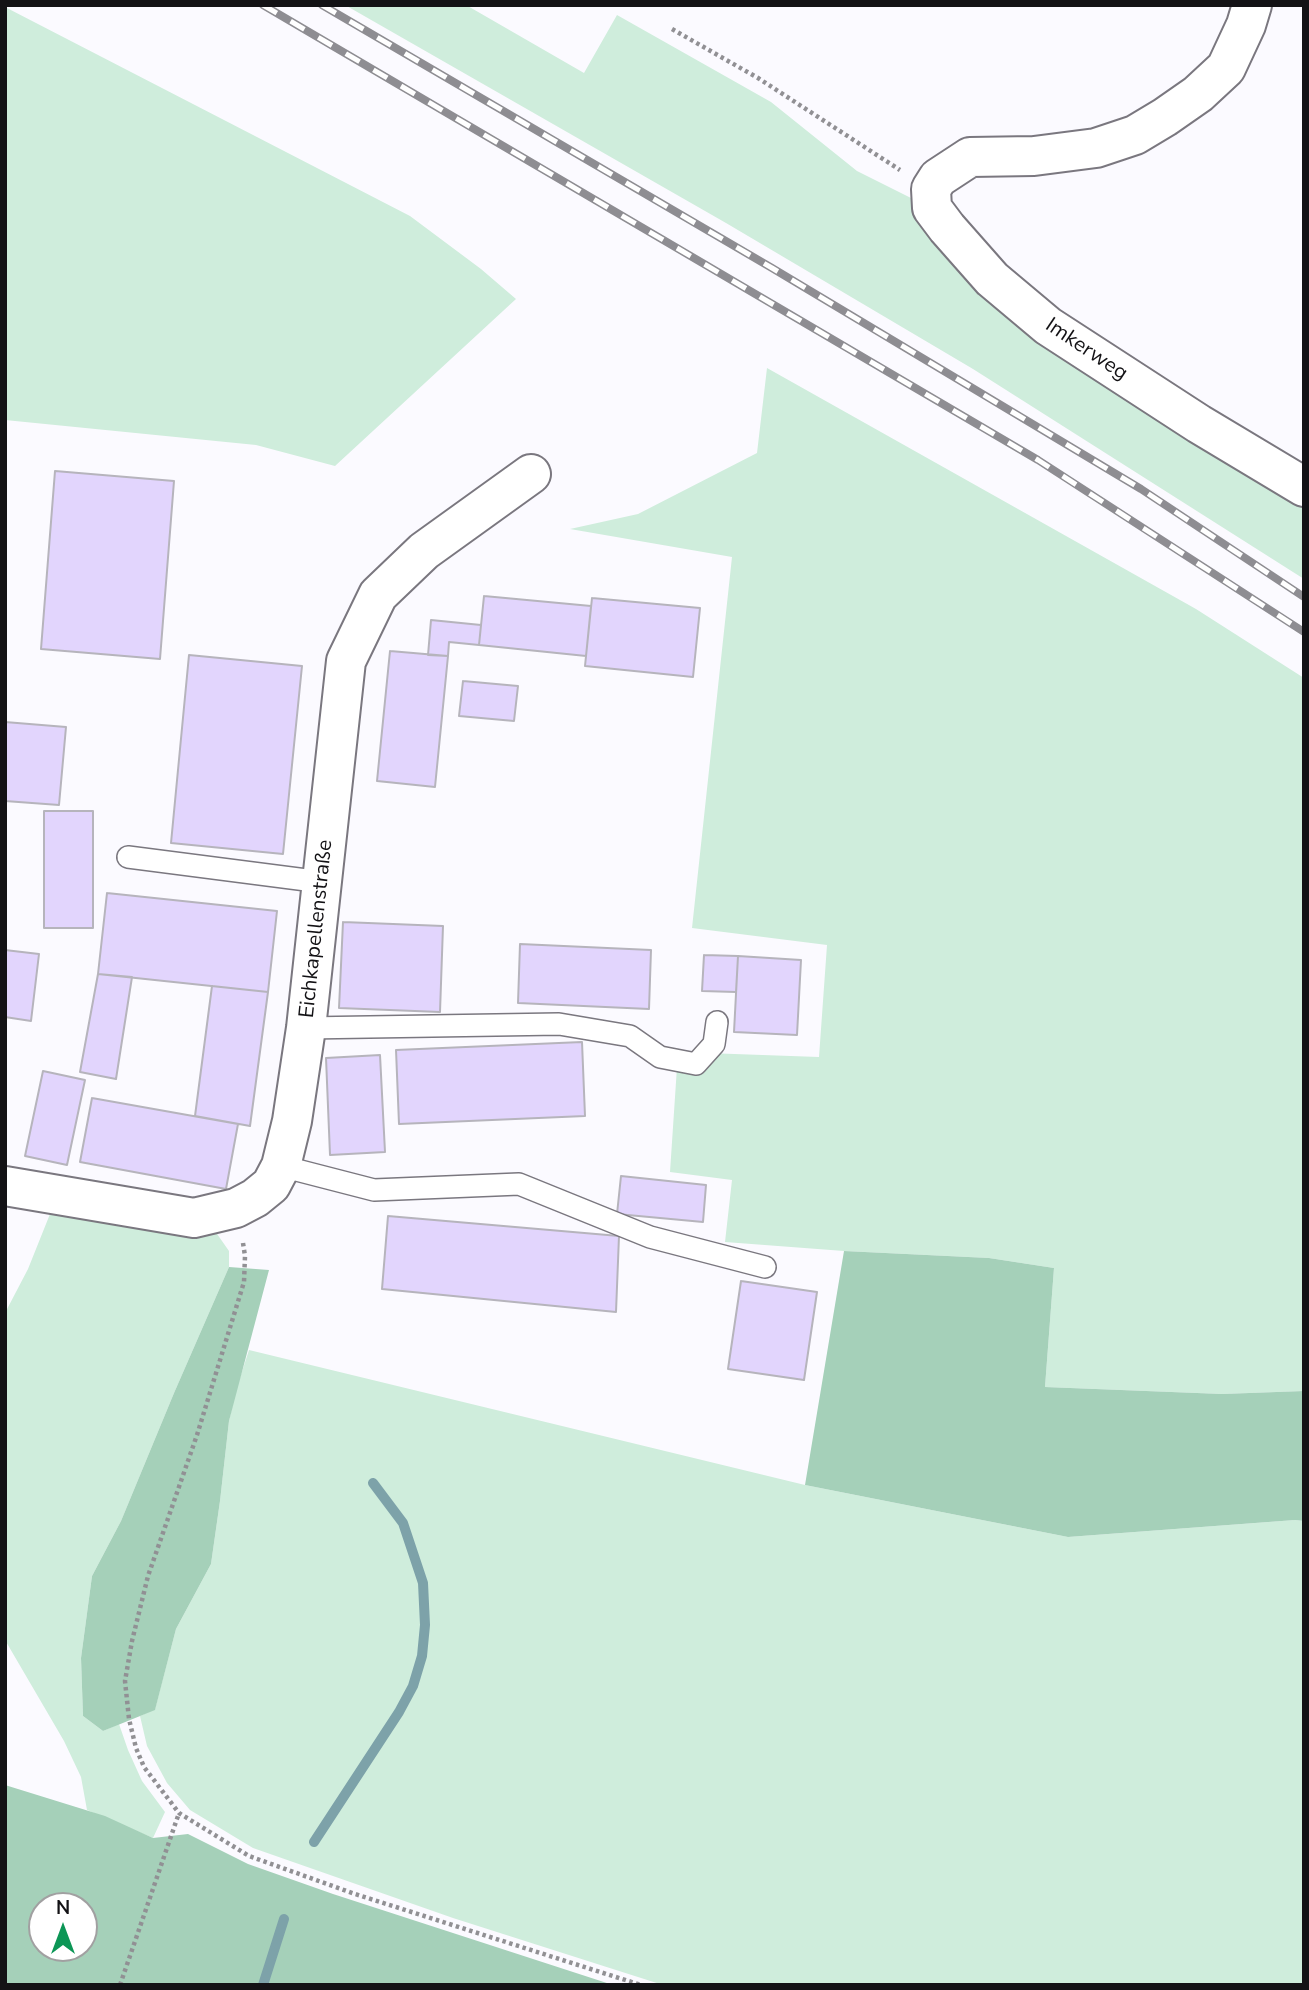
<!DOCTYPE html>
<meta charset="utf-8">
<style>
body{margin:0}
#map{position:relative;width:1309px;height:1990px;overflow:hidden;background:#fbfaff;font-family:"Nunito Sans",sans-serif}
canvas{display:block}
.frame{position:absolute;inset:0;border:7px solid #131215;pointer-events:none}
.north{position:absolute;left:28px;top:1892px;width:70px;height:70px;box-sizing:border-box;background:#fff;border:2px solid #a1a0a1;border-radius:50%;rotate:0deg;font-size:19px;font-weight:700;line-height:28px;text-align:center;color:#131215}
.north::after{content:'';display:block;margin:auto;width:24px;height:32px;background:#0c9656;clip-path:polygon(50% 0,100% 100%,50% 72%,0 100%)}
</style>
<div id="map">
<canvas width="1309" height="1990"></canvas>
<div class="frame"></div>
<div class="north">N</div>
</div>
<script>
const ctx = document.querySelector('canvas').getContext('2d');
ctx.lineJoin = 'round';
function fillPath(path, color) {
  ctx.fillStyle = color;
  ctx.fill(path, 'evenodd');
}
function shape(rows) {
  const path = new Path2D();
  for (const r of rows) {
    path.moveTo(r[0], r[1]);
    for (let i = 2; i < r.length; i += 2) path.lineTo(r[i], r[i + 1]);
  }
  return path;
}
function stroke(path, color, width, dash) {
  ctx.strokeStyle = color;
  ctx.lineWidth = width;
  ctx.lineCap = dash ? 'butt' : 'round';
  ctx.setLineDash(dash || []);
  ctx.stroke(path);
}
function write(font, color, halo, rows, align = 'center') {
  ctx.font = font + ' "Nunito Sans",sans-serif';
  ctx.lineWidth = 5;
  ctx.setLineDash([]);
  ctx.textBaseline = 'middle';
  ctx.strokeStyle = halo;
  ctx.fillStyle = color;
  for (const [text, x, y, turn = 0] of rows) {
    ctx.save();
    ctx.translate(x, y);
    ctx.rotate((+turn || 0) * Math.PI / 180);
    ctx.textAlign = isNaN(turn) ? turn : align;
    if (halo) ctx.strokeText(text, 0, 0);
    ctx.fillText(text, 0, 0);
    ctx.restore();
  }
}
fillPath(shape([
 [345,5,466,5,584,73,617,15,771,102,857,171,915,200,1184,431,1304,506,1304,579,973,369,726,223],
 [5,7,410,216,481,269,516,299,335,466,256,445,5,420],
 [767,368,1196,609,1304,678,1304,1391,1222,1394,1045,1387,1054,1268,989,1258,844,1251,725,1242,732,1180,670,1172,678,1052,819,1057,827,945,692,928,732,557,570,529,638,514,757,453],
 [54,1204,215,1231,229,1251,229,1267,174,1393,121,1521,92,1576,81,1658,83,1716,103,1731,119,1724,128,1750,142,1781,165,1812,153,1838,87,1810,81,1777,64,1741,5,1640,5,1313,28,1269],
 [249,1350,805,1485,1068,1537,1295,1520,1304,1521,1304,1985,663,1985,453,1918,253,1848,190,1810,167,1783,147,1746,140,1716,155,1709,176,1629,211,1564,220,1501,229,1421,236,1390]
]), '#cfeddc');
fillPath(shape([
 [844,1251,989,1258,1054,1268,1045,1387,1222,1394,1304,1391,1304,1521,1295,1520,1068,1537,805,1485],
 [229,1267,269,1270,229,1421,220,1501,211,1564,176,1629,155,1710,103,1731,83,1716,81,1658,92,1576,121,1521,174,1393],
 [5,1785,105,1816,153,1838,188,1834,248,1864,333,1894,613,1985,5,1985],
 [42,1906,84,1906,84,1948,42,1948]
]), '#a5d0b9');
stroke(shape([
 [314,1842,399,1712,413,1686,422,1656,425,1625,423,1583,403,1523,373,1483],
 [263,1985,284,1919]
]), '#7da2a9', 10);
const building = shape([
 [55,471,174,481,160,659,41,649,55,471],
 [484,596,591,606,586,656,479,645,484,596],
 [592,598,700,608,693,677,585,666,592,598],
 [431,620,481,625,479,645,449,642,448,656,428,655,431,620],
 [390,651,448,656,435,787,377,781,390,651],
 [189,655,302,666,283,854,171,843,189,655],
 [463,681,518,686,514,721,459,716,463,681],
 [5,722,66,727,59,805,5,801,5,722],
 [44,811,93,811,93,928,44,928,44,811],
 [107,893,277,911,268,992,98,974,107,893],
 [343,922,443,926,440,1012,339,1008,343,922],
 [520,944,651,950,649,1009,518,1003,520,944],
 [5,950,39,954,31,1021,5,1017,5,950],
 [704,955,738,956,736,992,702,991,704,955],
 [738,956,801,960,797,1035,734,1032,738,956],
 [98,974,132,977,116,1079,80,1072,98,974],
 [212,986,268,992,250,1126,195,1116,212,986],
 [582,1042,585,1116,399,1124,396,1050,582,1042],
 [380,1055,385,1152,330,1155,326,1058,380,1055],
 [43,1071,85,1080,67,1165,25,1156,43,1071],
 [92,1098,238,1124,226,1189,80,1162,92,1098],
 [621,1176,706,1185,703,1222,617,1214,621,1176],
 [388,1216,619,1236,616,1312,382,1289,388,1216],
 [741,1281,817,1292,804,1380,728,1369,741,1281]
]);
fillPath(building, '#e2d5fd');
stroke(building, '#b6b4bc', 2);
const lane = shape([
 [128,857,322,882],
 [306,1028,559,1024,630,1036,660,1057,696,1064,714,1044,717,1022],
 [281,1166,374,1190,519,1184,650,1237,765,1267]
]);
const street = shape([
 [1252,5,1246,25,1226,68,1198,94,1165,117,1135,135,1096,148,1034,156,970,157,938,178,931,189,932,208,947,228,992,279,1048,326,1199,424,1304,487],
 [5,1186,194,1218,236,1208,255,1198,271,1185,281,1166,292,1121,306,1028,346,661,378,595,424,551,531,474]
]);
stroke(lane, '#7a777f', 24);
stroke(street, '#7a777f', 42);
stroke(shape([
 [672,29,758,78,900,170],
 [243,1243,245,1256,244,1282,197,1435,148,1576,132,1641,125,1681,129,1719,136,1748,144,1767,179,1813,249,1856,355,1894,641,1985],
 [120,1985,179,1813]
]), '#919094', 4.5, [3.5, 3.5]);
stroke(lane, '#fff', 21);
stroke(street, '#fff', 38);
const rail = shape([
 [263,5,1038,460,1304,632],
 [322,5,772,268,1141,489,1304,597]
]);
stroke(rail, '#8e8d92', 8);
stroke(rail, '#fff', 5, [16]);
write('21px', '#131215', '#fff', [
 ["Imkerweg",1086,350,34],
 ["Eichkapellenstraße",317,929,-84]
]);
</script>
